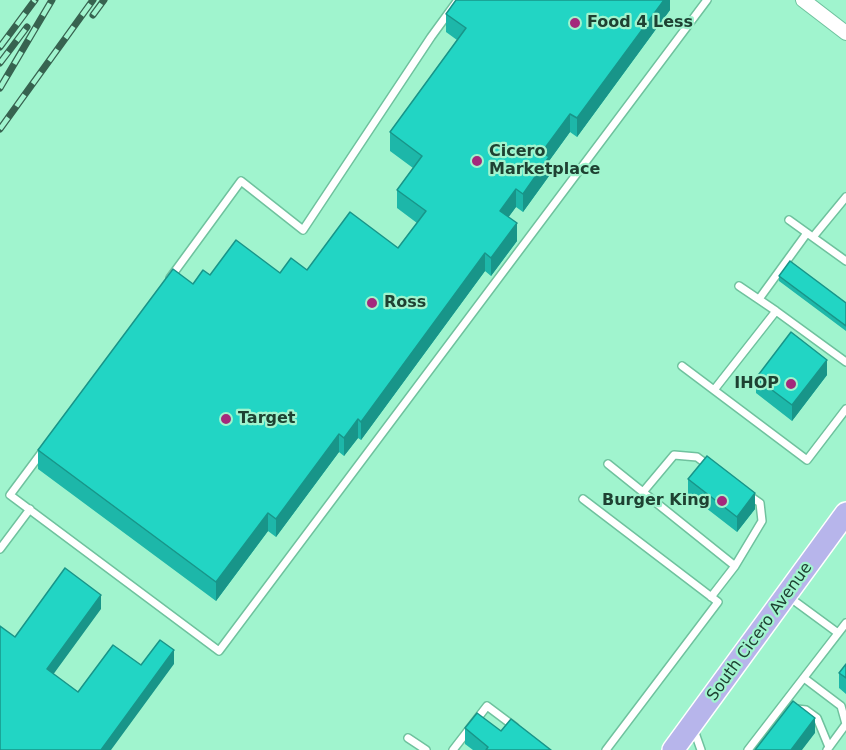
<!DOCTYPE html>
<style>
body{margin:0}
canvas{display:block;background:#a0f4ce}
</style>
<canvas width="846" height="750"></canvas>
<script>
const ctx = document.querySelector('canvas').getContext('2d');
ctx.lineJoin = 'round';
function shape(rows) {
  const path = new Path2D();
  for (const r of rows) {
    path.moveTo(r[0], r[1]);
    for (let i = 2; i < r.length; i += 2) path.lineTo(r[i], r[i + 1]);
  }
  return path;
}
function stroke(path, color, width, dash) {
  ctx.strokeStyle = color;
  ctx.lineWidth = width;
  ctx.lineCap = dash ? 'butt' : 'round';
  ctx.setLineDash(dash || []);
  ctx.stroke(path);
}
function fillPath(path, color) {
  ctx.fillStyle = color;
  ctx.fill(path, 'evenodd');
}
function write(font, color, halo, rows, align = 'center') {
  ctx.font = font + ' "DejaVu Sans",sans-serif';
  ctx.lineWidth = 4.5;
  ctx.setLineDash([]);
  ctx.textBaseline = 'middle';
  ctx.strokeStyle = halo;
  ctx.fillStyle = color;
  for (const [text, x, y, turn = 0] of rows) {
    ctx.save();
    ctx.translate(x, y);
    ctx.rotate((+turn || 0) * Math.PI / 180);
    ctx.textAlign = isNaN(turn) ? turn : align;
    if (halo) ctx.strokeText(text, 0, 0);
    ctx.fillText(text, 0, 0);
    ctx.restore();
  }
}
const service = shape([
 [789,220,846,261],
 [813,237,846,197],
 [170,278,241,181,303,230,431,37,458,0],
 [759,299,807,233],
 [776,311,846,362],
 [682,366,807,460,846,409],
 [714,390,776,311,739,286],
 [42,452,10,495,219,651,707,0],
 [608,464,735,566],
 [643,492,674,455,697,457,709,466],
 [583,499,718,602,606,750],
 [0,549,30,509],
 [711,597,735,566,762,521,760,503,750,496],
 [789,597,838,633],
 [804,678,841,706,846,724,827,750],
 [797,709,806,710,817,718,829,747],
 [694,730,701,750],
 [408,738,426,750],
 [453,750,487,706,515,727],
 [748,750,846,623]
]);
const minor = shape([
 [803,0,846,33]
]);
const primary = shape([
 [673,750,846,513]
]);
stroke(service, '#6fc29e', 10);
stroke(minor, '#6fc29e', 16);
stroke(primary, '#fff', 24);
stroke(service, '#fff', 7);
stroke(minor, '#fff', 14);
stroke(primary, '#b7b5eb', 21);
const rail = shape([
 [93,15,104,0],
 [0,47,35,0],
 [0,63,27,27],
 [0,88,52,0],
 [0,129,93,0]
]);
stroke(rail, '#376350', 7);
stroke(rail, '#a0f4ce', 4.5, [14]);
fillPath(shape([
 [670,0,670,10,577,137,570,132,549,161,549,176,523,212,516,207,508,217,517,241,491,276,485,271,361,440,358,438,344,456,339,452,276,537,268,531,216,601,38,469,38,450,193,284,210,275,280,273,307,270,398,248,417,223,397,208,397,190,413,168,390,151,390,132,457,40,446,32,446,14],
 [779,276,846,303,846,331,779,281],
 [827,375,792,421,756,393,756,378],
 [688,479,755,509,737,532,688,494],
 [846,664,846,694,839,688,839,673],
 [465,728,501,731,551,750,473,750,465,744]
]), '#1db7a9');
fillPath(shape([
 [664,0,670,0,670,10,577,137,577,118],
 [570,114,570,132,549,161,549,176,523,212,523,194,542,152],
 [516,189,516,207,500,229,500,211],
 [517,223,517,241,491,276,491,258],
 [485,253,485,271,361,440,361,422],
 [827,360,827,375,792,421,792,405],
 [358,419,358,438,344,456,344,438],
 [339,434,339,452,276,537,276,519],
 [755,493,755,509,737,532,737,517],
 [268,513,268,531,216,601,216,582],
 [101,595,101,609,47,683,47,669],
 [174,650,174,664,111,750,101,750],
 [815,718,815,733,802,750,791,750]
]), '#189589');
const building = shape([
 [456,0,664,0,577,118,570,114,542,152,549,157,523,194,516,189,500,211,517,223,491,258,485,253,361,422,358,419,344,438,339,434,276,519,268,513,216,582,38,450,173,269,193,284,203,270,210,275,236,240,280,273,291,258,307,270,350,212,398,248,426,211,397,190,422,156,390,132,466,28,446,14,456,0],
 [790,261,846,303,846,326,779,276,790,261],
 [791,332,827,360,792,405,756,378,791,332],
 [707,456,755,493,737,517,688,479,707,456],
 [65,568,101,595,47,669,78,692,113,645,141,665,160,640,174,650,101,750,0,750,0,626,15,637,65,568],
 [846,664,846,678,839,673,846,664],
 [793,701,815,718,791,750,755,750,793,701],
 [477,713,501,731,511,719,551,750,486,750,488,747,465,728,477,713]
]);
fillPath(building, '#22d5c4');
stroke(building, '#189589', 1.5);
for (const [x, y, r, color] of [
 [575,23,6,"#a4297c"],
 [477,161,6,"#a4297c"],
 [372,303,6,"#a4297c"],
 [791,384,6,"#a4297c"],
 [226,419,6,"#a4297c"],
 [722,501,6,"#a4297c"]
]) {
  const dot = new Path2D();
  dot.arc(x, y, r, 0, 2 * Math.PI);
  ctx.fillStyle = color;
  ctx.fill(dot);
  stroke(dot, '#a0f4ce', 2);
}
write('bold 16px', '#1e4132', '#a0f4ce', [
 ["Food 4 Less",587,23],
 ["Cicero",489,152],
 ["Marketplace",489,170],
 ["Ross",384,303],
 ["IHOP",779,384,"right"],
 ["Target",238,419],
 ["Burger King",710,501,"right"]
], 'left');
write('16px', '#1e4132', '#a0f4ce', [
 ["South Cicero Avenue",760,632,-54]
]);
</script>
